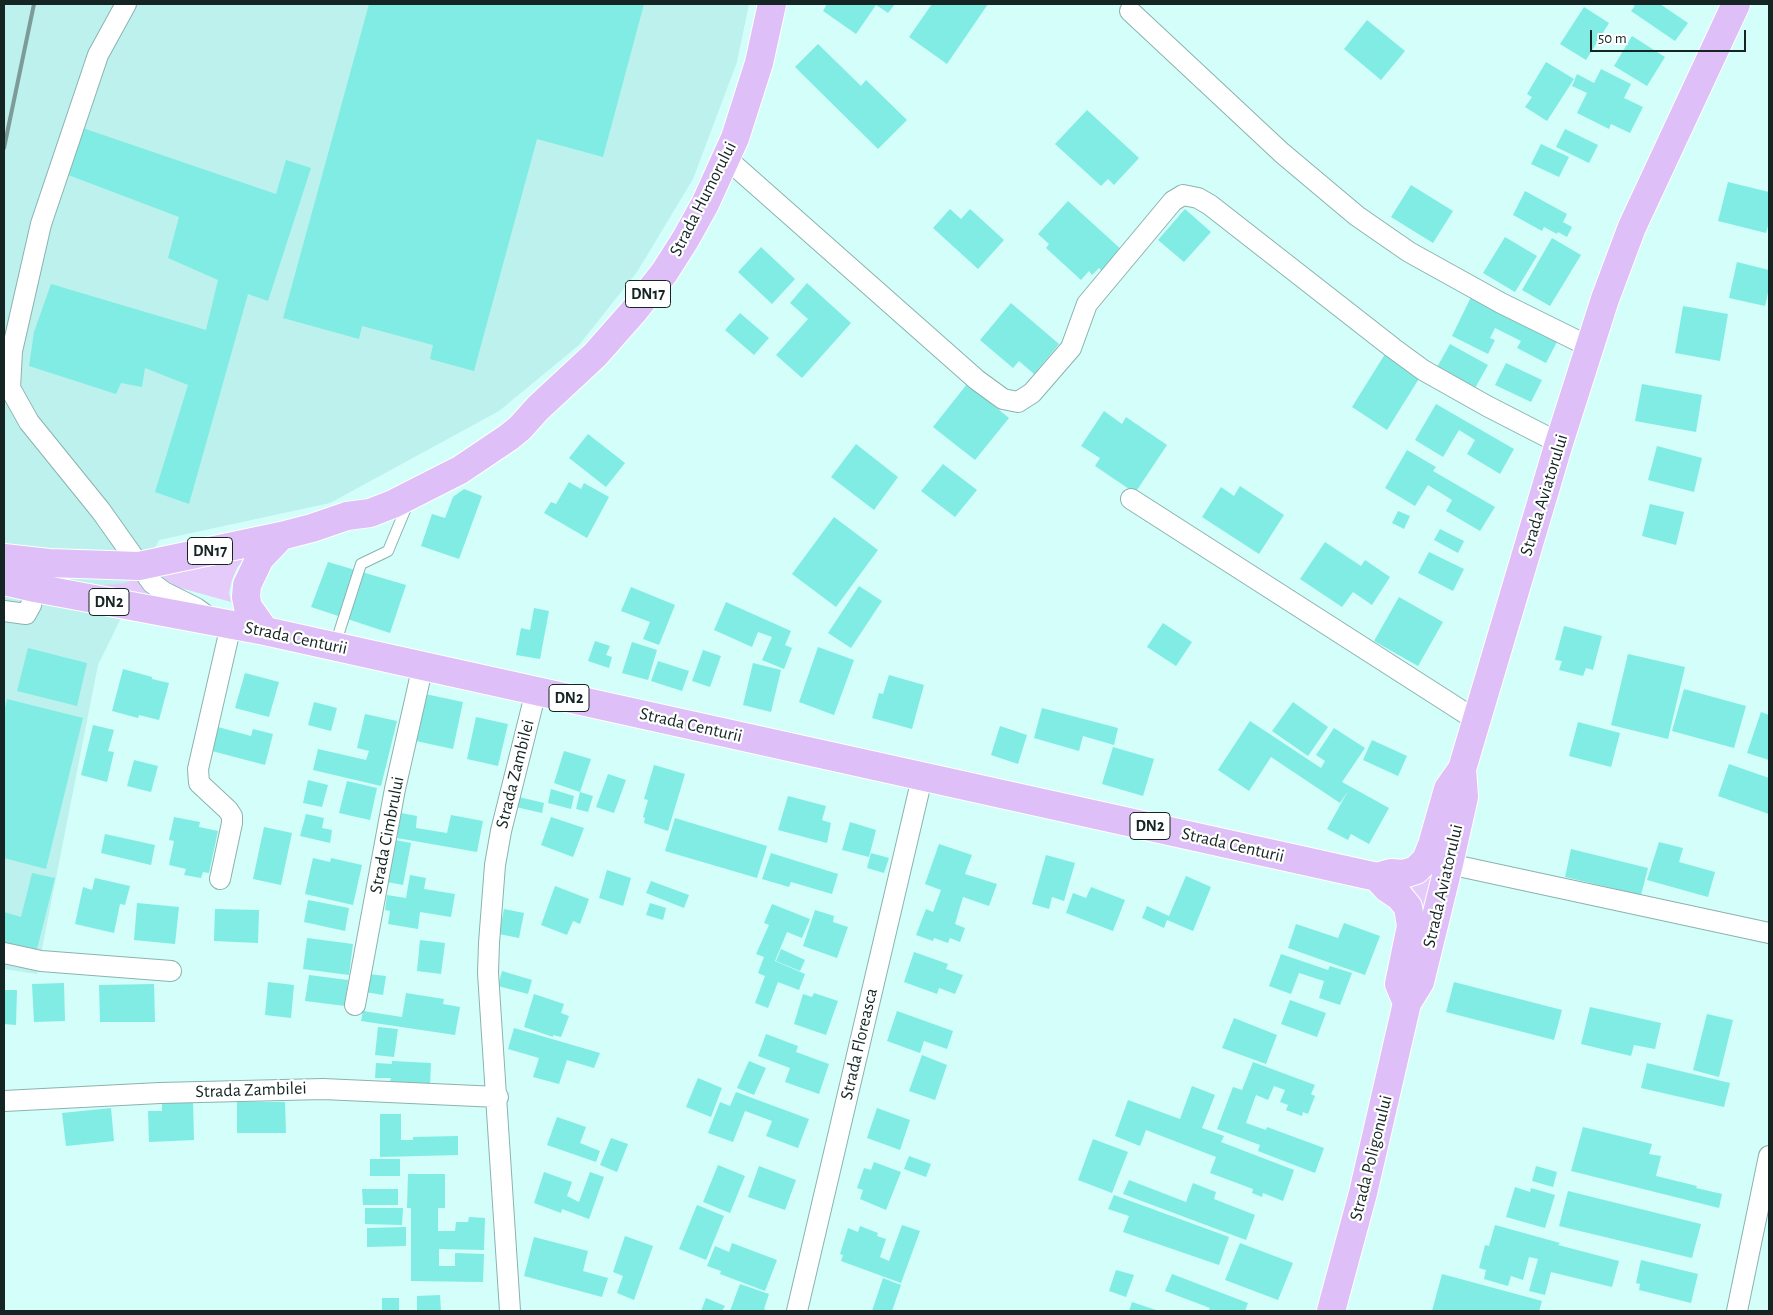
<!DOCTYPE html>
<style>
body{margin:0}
#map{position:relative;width:1773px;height:1315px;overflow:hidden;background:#d3fefa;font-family:"Alegreya Sans",sans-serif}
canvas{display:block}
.frame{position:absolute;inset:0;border:5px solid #142523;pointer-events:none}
.scale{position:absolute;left:1590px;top:30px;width:156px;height:22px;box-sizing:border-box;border:2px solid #142523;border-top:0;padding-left:6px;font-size:15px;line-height:18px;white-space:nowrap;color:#142523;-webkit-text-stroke:4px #fff;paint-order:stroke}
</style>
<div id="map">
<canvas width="1773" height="1315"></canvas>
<div class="frame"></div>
<div class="scale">50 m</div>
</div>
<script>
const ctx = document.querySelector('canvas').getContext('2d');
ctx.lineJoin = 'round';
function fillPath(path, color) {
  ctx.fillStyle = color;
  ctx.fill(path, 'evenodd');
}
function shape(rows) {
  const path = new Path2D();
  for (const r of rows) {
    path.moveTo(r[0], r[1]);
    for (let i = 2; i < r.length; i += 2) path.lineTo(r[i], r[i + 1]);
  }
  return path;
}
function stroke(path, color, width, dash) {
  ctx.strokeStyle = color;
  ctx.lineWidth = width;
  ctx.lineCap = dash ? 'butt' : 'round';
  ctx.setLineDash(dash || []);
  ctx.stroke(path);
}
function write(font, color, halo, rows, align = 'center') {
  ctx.font = font + ' "Alegreya Sans",sans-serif';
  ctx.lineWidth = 4.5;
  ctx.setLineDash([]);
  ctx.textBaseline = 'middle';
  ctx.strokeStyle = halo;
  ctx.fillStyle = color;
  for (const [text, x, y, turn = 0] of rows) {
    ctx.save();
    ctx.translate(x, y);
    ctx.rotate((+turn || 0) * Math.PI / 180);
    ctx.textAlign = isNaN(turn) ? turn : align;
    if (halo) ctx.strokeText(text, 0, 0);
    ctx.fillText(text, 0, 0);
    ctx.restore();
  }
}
fillPath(shape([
 [4,4,749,4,737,62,693,179,637,272,579,345,499,411,330,503,159,540,98,665,37,974,4,969]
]), '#bdf1ed');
fillPath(shape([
 [249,552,237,568,232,580,229,593,231,602,177,587,165,579,155,569],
 [137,577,141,587,151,598,95,586,125,583],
 [1434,869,1414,973,1420,902,1412,888,1404,884,1424,880,1429,876]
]), '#e5cbf9');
fillPath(shape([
 [369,4,644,4,603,157,537,139,474,371,430,359,433,345,362,326,359,339,283,318],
 [827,4,895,4,888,13,876,5,856,34,823,11],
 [932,4,988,4,947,64,909,37],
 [1631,4,1660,4,1688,23,1675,41,1631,11,1635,6],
 [1584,7,1609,23,1586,60,1560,44],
 [1367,20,1405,51,1381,80,1344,49],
 [1632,36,1665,57,1647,86,1614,66],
 [818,44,861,86,866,80,907,120,878,149,795,67],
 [1546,62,1574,79,1547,121,1525,107,1532,97,1527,94],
 [1601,69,1631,84,1624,98,1643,107,1630,133,1611,124,1609,129,1577,113,1587,93,1572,86,1577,74,1594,83],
 [1087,110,1139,158,1114,185,1108,179,1101,186,1055,144],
 [74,125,276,194,286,160,311,168,268,301,248,294,189,504,155,492,188,385,145,368,142,387,121,383,116,394,29,366,34,332,51,284,206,330,218,280,168,258,179,217,63,173],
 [1565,129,1598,145,1589,163,1556,147],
 [1541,144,1569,157,1559,177,1531,164],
 [1728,182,1769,192,1769,222,1766,233,1718,221],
 [1411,185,1453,211,1433,243,1391,217],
 [1525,191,1567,214,1563,222,1572,227,1567,237,1558,232,1557,234,1544,227,1542,231,1513,215],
 [1068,201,1123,251,1109,267,1107,265,1102,271,1099,268,1092,275,1089,271,1081,280,1046,248,1049,244,1038,234],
 [950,209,961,219,970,209,1004,240,978,269,933,228],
 [1185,209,1211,232,1184,262,1158,240],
 [1505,237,1537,256,1515,292,1483,273],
 [1552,238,1581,255,1550,306,1522,290],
 [761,247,795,279,772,304,738,272],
 [1737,262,1769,270,1769,288,1765,306,1729,298],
 [807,283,851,323,802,378,776,355,808,319,790,303],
 [1471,297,1558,340,1546,363,1517,348,1521,341,1495,328,1490,338,1495,340,1488,354,1452,336],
 [1011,303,1059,344,1034,374,1019,361,1013,368,980,340],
 [1683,306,1728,314,1720,361,1675,353],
 [740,313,769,338,754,355,725,330],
 [1450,344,1488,365,1474,390,1436,369],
 [1385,354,1420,377,1387,430,1352,407],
 [1506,363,1542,380,1531,402,1495,385],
 [967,384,1009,418,975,460,933,427],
 [1642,384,1702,395,1696,432,1635,421],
 [1436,404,1514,449,1500,474,1467,454,1475,440,1459,430,1443,457,1415,440],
 [1104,411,1122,424,1126,417,1167,445,1135,493,1095,466,1100,458,1081,446],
 [588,434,625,463,606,487,569,458],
 [856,444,898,477,874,510,831,477],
 [1657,446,1702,458,1694,492,1648,480],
 [1407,450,1436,467,1433,471,1495,507,1480,531,1446,511,1452,500,1428,485,1415,506,1385,488],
 [943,464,977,490,955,517,921,491],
 [569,482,581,489,584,483,609,497,587,538,544,513,551,502,556,504],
 [1240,486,1284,515,1259,554,1202,517,1221,487,1234,496],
 [464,489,482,496,459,559,421,546,432,514,445,518,453,497],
 [1650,504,1684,512,1676,545,1642,536],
 [1398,511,1410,516,1404,529,1392,523],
 [834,517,878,550,836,607,792,574],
 [1440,529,1464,541,1458,553,1434,540],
 [1325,542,1361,566,1365,560,1390,577,1372,605,1353,592,1342,607,1300,579],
 [1429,552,1464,569,1453,591,1418,573],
 [328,562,406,585,390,633,311,607],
 [859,586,882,601,851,648,828,633],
 [631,587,675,605,659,645,643,639,650,622,621,611],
 [1399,597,1443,622,1418,666,1374,641],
 [726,602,791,631,785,645,792,648,784,669,762,660,772,637,758,632,752,647,714,630],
 [534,608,549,611,540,659,516,655,521,628,530,630],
 [1163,623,1192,642,1176,666,1147,647],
 [1564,626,1602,636,1593,670,1586,668,1583,676,1559,670,1562,661,1555,660],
 [595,641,610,646,606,655,612,657,609,668,588,661],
 [632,642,657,650,648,680,622,673],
 [818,647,854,660,834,715,799,702],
 [28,648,87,663,77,706,17,691],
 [703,650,721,656,710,687,692,681],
 [1628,654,1685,667,1668,739,1611,725],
 [658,661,689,671,682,691,651,681],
 [753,663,781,670,771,712,743,705],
 [123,669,152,677,152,679,169,683,159,720,139,715,138,718,112,711],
 [245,673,279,682,269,717,235,708],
 [889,675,924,685,912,729,872,718,879,693,883,694],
 [1684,689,1746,706,1734,748,1672,731],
 [425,694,463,702,453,749,416,741],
 [7,699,83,718,46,869,4,858,4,712],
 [314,702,337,708,331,731,308,725],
 [1293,702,1328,727,1308,756,1272,731],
 [1042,708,1118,728,1114,745,1083,736,1079,751,1034,738],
 [1761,712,1769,715,1769,760,1747,753],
 [365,714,397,721,381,786,313,770,318,749,366,760,369,751,357,748],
 [476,717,508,724,498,766,467,759],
 [1250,721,1321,768,1325,761,1316,755,1334,728,1365,748,1342,782,1389,808,1369,844,1351,834,1348,840,1327,829,1348,791,1340,803,1271,757,1249,791,1218,770],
 [1578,722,1620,733,1611,767,1569,756],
 [93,725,114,730,108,751,114,752,107,782,81,775],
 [1000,726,1027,735,1018,764,991,755],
 [218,727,251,736,253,729,273,734,265,765,212,751],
 [1372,740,1407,756,1398,776,1363,760],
 [1113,747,1154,759,1143,796,1102,784],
 [564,751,591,759,580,792,554,783],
 [134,760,158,766,151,792,127,786],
 [1729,764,1769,778,1769,814,1718,796],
 [654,765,685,774,668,831,644,823,645,818,643,817,648,800,644,799],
 [608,774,626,780,614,813,596,807],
 [308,780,328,785,322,807,303,803],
 [347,781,377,788,370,820,339,813],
 [551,789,574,796,571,809,548,803],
 [580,792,593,796,588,812,576,809],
 [788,796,826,806,822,820,831,823,827,843,778,830],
 [519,797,544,803,542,813,516,807],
 [401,813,417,816,416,828,447,833,451,815,483,821,477,852,397,838],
 [306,814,324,818,322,828,332,830,330,843,300,836],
 [174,817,200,822,199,827,218,831,209,873,203,872,201,878,184,875,186,869,169,865,174,841,169,840],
 [551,817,584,828,573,857,541,845],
 [675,818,767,846,757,878,665,851],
 [850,822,876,830,869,857,842,850],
 [264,827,292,833,281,885,253,879],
 [105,834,155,845,151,865,101,853],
 [395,840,411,843,403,885,387,882],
 [1659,842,1683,848,1679,862,1715,872,1708,897,1647,880],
 [939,844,972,855,965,874,997,884,989,906,963,897,955,924,965,928,960,942,950,938,948,943,934,938,933,941,916,935,926,909,933,912,941,890,925,884],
 [1571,849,1648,868,1641,895,1565,877],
 [771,853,838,874,832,894,791,882,789,887,762,879],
 [871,853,889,858,884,873,867,868],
 [1046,855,1075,863,1064,901,1052,897,1049,909,1032,904],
 [313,858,330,862,331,858,362,865,353,905,305,894],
 [607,870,631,878,623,906,599,898],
 [32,873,55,878,36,953,4,944,4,912,21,917],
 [410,875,426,878,424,889,455,894,451,917,420,912,418,929,388,924,390,911,385,910,387,895,406,898],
 [1186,876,1211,887,1193,931,1167,920,1164,928,1142,918,1147,906,1169,916],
 [95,878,130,886,125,905,120,904,114,933,75,924,83,887,92,890],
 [651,881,689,895,684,908,646,893],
 [555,886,589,899,580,924,573,921,567,935,541,925],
 [1091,887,1125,900,1113,931,1066,913,1073,893,1086,898],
 [308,900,349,908,345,931,304,922],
 [137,903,179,907,175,944,134,940],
 [650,903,666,908,663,920,646,915],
 [772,904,810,919,802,938,787,932,775,961,805,974,799,990,778,982,768,1008,755,1003,765,976,758,973,764,957,756,954,769,925,764,923],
 [215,909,259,910,258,943,214,941],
 [504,909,524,913,519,938,499,934],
 [815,910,834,916,833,922,848,927,837,958,803,946],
 [1344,923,1380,936,1365,975,1288,948,1296,924,1338,938],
 [307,938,353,944,349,975,303,969],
 [420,940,445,943,441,974,417,971],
 [781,949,805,960,800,971,776,961],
 [914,952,948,964,946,969,963,975,955,994,939,988,937,994,904,982],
 [1281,954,1328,970,1330,966,1352,973,1340,1005,1319,998,1324,981,1299,973,1291,994,1269,986],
 [502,971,532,980,528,994,498,986],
 [368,974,386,976,383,995,365,992],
 [309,975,348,980,345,1006,305,1001],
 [268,982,294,985,291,1018,265,1015],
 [1454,982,1562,1010,1554,1040,1446,1012],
 [64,983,65,1021,34,1022,32,984],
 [154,984,155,1022,100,1022,99,985],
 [4,990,17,990,16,1025,4,1024],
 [406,993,444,999,443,1004,460,1007,455,1035,361,1021,363,1011,402,1017],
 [814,993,838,1001,826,1035,794,1024,803,994,812,997],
 [534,994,564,1004,561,1013,569,1016,561,1037,553,1035,553,1037,524,1027],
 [1290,1000,1326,1013,1317,1037,1281,1024],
 [1590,1007,1661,1023,1655,1049,1634,1045,1631,1056,1581,1044],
 [897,1011,953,1031,947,1049,924,1041,920,1053,887,1041],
 [1707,1014,1733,1020,1719,1077,1693,1070],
 [1234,1018,1277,1035,1266,1064,1222,1048],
 [378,1027,398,1029,394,1057,375,1055],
 [514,1028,600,1053,594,1068,567,1060,559,1084,533,1077,539,1058,508,1049],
 [766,1034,798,1046,796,1052,829,1064,819,1094,785,1082,790,1068,758,1056],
 [922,1055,947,1065,935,1100,909,1091],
 [392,1061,431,1063,430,1085,390,1082,391,1078,375,1078,376,1063,392,1064],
 [749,1061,766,1068,754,1095,737,1088],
 [1253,1062,1315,1085,1311,1094,1315,1096,1308,1114,1303,1112,1302,1116,1286,1110,1288,1105,1280,1102,1285,1090,1274,1086,1268,1100,1256,1095,1246,1123,1266,1130,1267,1127,1324,1148,1315,1173,1258,1151,1260,1145,1217,1129,1233,1087,1242,1090],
 [1647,1063,1730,1083,1724,1107,1641,1088],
 [698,1078,722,1088,711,1117,686,1107],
 [1192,1086,1215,1095,1202,1128,1224,1136,1221,1142,1294,1170,1283,1201,1263,1193,1262,1197,1252,1193,1253,1189,1210,1173,1216,1157,1146,1130,1140,1146,1115,1136,1128,1100,1180,1119],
 [736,1092,809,1119,798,1148,766,1136,772,1121,745,1111,733,1142,708,1133,720,1102,730,1106],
 [193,1101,194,1140,149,1142,148,1111,162,1111,162,1102],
 [237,1102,285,1102,286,1133,237,1133],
 [111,1108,114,1141,66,1146,62,1113],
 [877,1108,910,1120,900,1150,867,1138],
 [380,1114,401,1114,401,1140,413,1140,413,1137,458,1136,458,1155,380,1157],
 [557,1117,586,1127,580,1143,600,1151,596,1162,547,1145],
 [1583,1127,1652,1144,1649,1154,1661,1156,1656,1176,1697,1186,1696,1188,1722,1194,1719,1208,1571,1171],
 [611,1138,628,1144,617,1172,600,1165],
 [1093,1139,1128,1152,1112,1193,1078,1180],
 [909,1156,931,1164,926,1177,904,1169],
 [370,1159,400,1159,400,1176,370,1176],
 [874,1162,901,1172,886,1210,860,1199,863,1190,857,1188,864,1168,871,1170],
 [718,1165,745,1176,730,1213,703,1202],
 [759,1166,796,1180,785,1210,748,1197],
 [1536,1166,1557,1172,1553,1187,1532,1181],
 [544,1172,572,1182,567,1196,579,1202,590,1172,604,1177,589,1219,562,1209,561,1213,534,1203],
 [408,1174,445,1174,445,1208,438,1208,438,1231,455,1231,456,1222,468,1222,469,1217,485,1218,484,1250,439,1249,439,1266,455,1266,455,1253,484,1254,483,1282,411,1281,411,1208,407,1208],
 [1129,1180,1186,1202,1193,1183,1216,1192,1214,1199,1255,1215,1246,1240,1123,1194],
 [1515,1187,1530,1192,1531,1188,1555,1195,1545,1228,1506,1217],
 [362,1189,398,1189,398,1205,363,1205],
 [1568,1191,1701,1224,1692,1258,1559,1226],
 [1114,1195,1229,1237,1219,1265,1123,1232,1129,1216,1108,1209],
 [697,1205,724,1216,706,1260,679,1249],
 [365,1208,403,1208,402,1225,365,1224],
 [902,1225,920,1231,901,1283,841,1261,843,1255,840,1254,848,1228,858,1232,860,1226,878,1233,877,1236,886,1239,880,1257,889,1261],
 [1495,1225,1560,1243,1558,1245,1619,1261,1612,1287,1551,1272,1545,1295,1529,1291,1538,1259,1529,1257,1523,1280,1511,1276,1508,1286,1484,1279,1486,1270,1479,1268,1485,1245,1489,1246],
 [406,1227,406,1246,367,1247,367,1228],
 [625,1236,653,1246,634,1300,617,1293,623,1276,613,1272],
 [534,1237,588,1251,583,1271,608,1278,602,1297,524,1276],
 [732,1243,777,1260,765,1291,720,1274,721,1271,707,1266,715,1246,729,1252],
 [1240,1243,1293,1263,1278,1300,1225,1280],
 [1641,1260,1698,1274,1691,1303,1639,1290,1640,1284,1636,1283],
 [1116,1270,1134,1275,1126,1297,1109,1291],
 [1172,1274,1248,1303,1245,1311,1208,1311,1210,1308,1165,1291],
 [1442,1274,1542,1301,1539,1311,1432,1311],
 [883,1278,901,1285,892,1311,872,1311],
 [740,1284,769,1294,764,1309,768,1311,730,1311],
 [440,1295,441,1311,417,1311,417,1296],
 [382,1298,399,1298,399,1311,382,1311],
 [706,1298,725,1306,722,1311,701,1311],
 [1132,1302,1159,1311,1129,1311]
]), '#80ece4');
const lane = shape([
 [335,645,361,564,388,551,408,503]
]);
const street = shape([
 [126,4,98,55,41,224,12,351,10,388,29,422,101,511,152,583,164,592,196,608,207,616],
 [1130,11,1282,153,1357,216,1409,252,1501,303,1590,347],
 [726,158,977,380,1003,399,1018,402,1032,393,1071,348,1087,304,1173,201,1183,195,1198,198,1210,205,1393,348,1423,370,1487,406,1559,443],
 [1131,499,1476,720],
 [4,611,26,614,31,605,35,588],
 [1449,864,1769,933],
 [220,879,232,823,232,816,228,810,199,783,198,769,231,625],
 [4,953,41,961,171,971],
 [355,1005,395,789,423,665],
 [4,1101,160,1093,323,1089,498,1097],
 [510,1311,488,973,489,943,495,865,501,831,536,691],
 [797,1311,922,778],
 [1737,1311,1769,1156]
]);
const primary = shape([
 [4,558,49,563,139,566,281,536,312,528,347,516,370,513,393,504,460,470,509,437,520,428,538,408,595,355,633,312,664,273,685,240,705,204,735,138,759,63,772,4],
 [4,581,35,588,265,631,1377,877,1391,873,1404,874,1416,870,1426,860,1432,845,1448,789,1462,769],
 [265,631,248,607,246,597,247,585,260,558,281,536],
 [1377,877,1387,888,1399,896,1408,907,1411,926,1399,984,1407,1003],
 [1331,1311,1363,1193,1407,1003,1420,982,1449,864,1464,797,1462,769,1559,443,1605,299,1632,227,1736,4]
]);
stroke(lane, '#8ab3b0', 12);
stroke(street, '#8ab3b0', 22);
stroke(primary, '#fff', 30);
stroke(lane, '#fff', 10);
stroke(street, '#fff', 20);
stroke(primary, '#dfbff7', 28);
stroke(shape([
 [4,148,34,4]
]), '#7d9c99', 4);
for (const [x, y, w] of [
 [648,294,45],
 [210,551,45],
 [109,602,40],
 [569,698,40],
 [1150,826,40]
]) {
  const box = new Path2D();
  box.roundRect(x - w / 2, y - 13.5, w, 27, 4);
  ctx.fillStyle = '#fff';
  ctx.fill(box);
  stroke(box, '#142523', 1);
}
write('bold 16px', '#142523', null, [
 ["DN17",648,294],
 ["DN17",210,551],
 ["DN2",109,602],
 ["DN2",569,698],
 ["DN2",1150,826]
]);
write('18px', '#142523', '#fff', [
 ["Strada Humorului",703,199,-63],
 ["Strada Aviatorului",1544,495,-73],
 ["Strada Centurii",296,638,12],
 ["Strada Centurii",691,725,13],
 ["Strada Zambilei",515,774,-76],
 ["Strada Cimbrului",387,835,-79],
 ["Strada Centurii",1233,845,13],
 ["Strada Aviatorului",1443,886,-77],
 ["Strada Floreasca",859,1044,-77],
 ["Strada Zambilei",251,1090,-2],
 ["Strada Poligonului",1371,1158,-76]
]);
</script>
